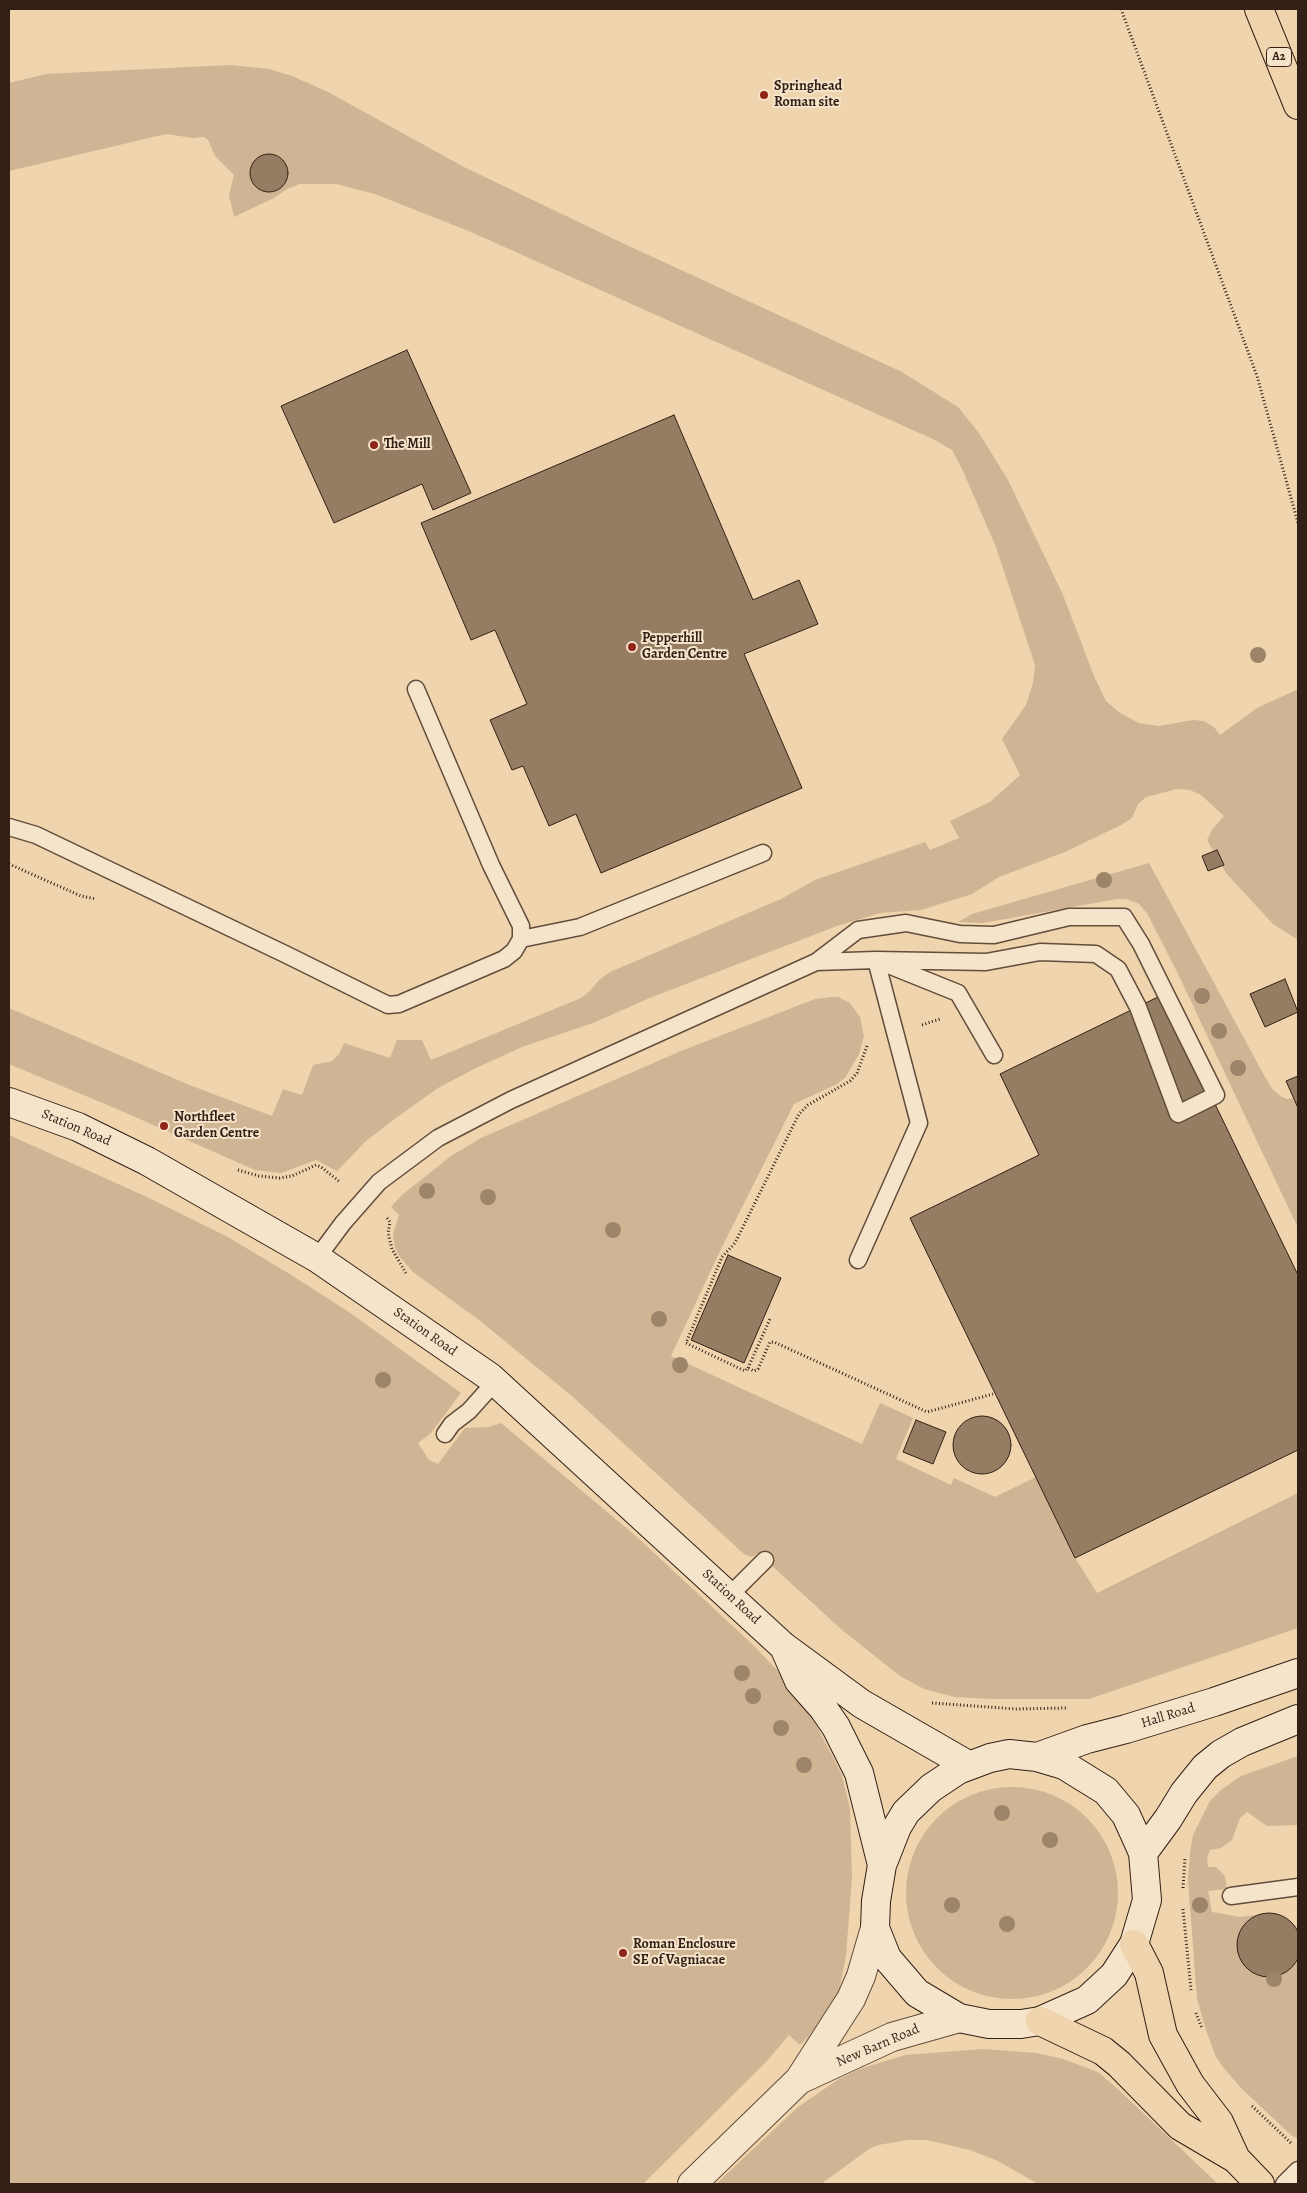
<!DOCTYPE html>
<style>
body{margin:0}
#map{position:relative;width:1307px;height:2193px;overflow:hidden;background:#efd4ad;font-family:Alegreya,serif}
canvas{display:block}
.frame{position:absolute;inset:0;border:10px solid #331f15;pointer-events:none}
</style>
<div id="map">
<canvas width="1307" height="2193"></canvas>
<div class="frame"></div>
</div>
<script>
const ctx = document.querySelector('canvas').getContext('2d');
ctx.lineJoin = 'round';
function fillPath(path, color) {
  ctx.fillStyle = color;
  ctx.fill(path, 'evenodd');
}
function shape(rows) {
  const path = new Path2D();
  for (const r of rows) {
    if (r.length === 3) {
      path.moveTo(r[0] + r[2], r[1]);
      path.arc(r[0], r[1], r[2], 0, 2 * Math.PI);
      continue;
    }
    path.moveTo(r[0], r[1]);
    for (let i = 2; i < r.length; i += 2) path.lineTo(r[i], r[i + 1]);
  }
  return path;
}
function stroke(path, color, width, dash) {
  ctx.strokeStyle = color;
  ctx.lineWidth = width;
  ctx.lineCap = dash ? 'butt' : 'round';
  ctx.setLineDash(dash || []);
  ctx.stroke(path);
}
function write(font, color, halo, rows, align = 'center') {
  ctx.font = font + ' Alegreya,serif';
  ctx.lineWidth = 4;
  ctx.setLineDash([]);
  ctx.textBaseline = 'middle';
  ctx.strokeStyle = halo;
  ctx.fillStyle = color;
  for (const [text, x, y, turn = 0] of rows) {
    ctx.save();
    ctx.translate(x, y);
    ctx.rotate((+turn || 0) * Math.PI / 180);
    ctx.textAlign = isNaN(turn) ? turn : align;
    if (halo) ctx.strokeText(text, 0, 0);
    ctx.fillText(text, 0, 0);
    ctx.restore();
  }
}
fillPath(shape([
 [230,65,269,69,292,76,328,92,464,167,616,240,902,372,958,407,979,433,1008,480,1063,595,1094,676,1106,701,1120,713,1139,723,1159,726,1193,720,1204,721,1214,727,1220,735,1257,708,1298,689,1298,940,1273,924,1226,873,1207,840,1212,830,1224,816,1201,795,1190,790,1177,789,1146,797,1138,804,1132,818,1121,825,1065,852,999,877,972,894,921,910,880,913,837,926,652,997,593,1023,522,1047,474,1069,438,1088,396,1118,366,1141,337,1171,316,1160,281,1173,255,1170,117,1109,9,1064,9,1008,192,1086,272,1116,283,1089,302,1095,313,1065,332,1061,339,1054,344,1043,390,1058,397,1040,422,1040,431,1060,581,998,590,991,599,980,610,972,781,899,815,880,925,842,930,850,959,838,950,821,990,802,1020,775,1002,739,1026,705,1033,683,1035,665,996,547,963,471,952,450,935,440,471,232,375,194,336,184,300,184,287,189,274,198,234,217,229,195,234,175,215,156,208,140,204,137,193,138,166,134,9,171,9,83,46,74],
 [1149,863,1265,1077,1273,1090,1282,1097,1287,1099,1294,1098,1298,1108,1298,1228,1179,976,1147,913,1139,904,1126,899,1117,899,983,923,958,922,972,914],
 [832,997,838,997,850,1003,860,1017,864,1036,859,1054,845,1078,837,1084,794,1104,720,1251,671,1356,862,1444,880,1403,913,1418,896,1459,951,1485,954,1478,995,1497,1036,1477,1075,1558,1097,1593,1298,1493,1298,1628,1089,1699,992,1699,955,1697,924,1689,900,1676,842,1630,758,1553,752,1557,744,1554,573,1397,479,1320,413,1272,400,1257,395,1248,393,1234,399,1215,391,1207,402,1195,451,1156,481,1138,681,1051,815,999],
 [9,1135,147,1197,226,1236,288,1273,349,1312,461,1393,431,1433,418,1443,429,1460,438,1464,465,1428,488,1427,501,1423,637,1537,752,1644,777,1670,811,1715,841,1773,850,1808,852,1877,846,1956,839,1991,831,2007,809,2036,800,2045,789,2035,767,2061,643,2184,9,2184],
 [1298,1756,1298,1825,1267,1826,1247,1812,1240,1818,1232,1840,1221,1848,1210,1850,1207,1858,1208,1867,1216,1867,1225,1876,1227,1889,1208,1891,1212,1912,1240,1917,1263,1914,1253,1917,1240,1933,1237,1943,1242,1962,1258,1975,1269,1978,1280,1976,1290,1970,1298,1961,1298,2139,1291,2135,1241,2088,1223,2067,1216,2057,1207,2033,1197,1999,1188,1880,1190,1852,1193,1835,1210,1801,1221,1790,1241,1776],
 [1012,1893,106],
 [983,2049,1037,2053,1063,2059,1098,2072,1120,2091,1218,2184,1038,2184,998,2161,970,2150,927,2140,908,2140,878,2145,869,2149,821,2184,716,2184,798,2107,839,2079,860,2069,905,2055]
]), '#cfb593');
const building = shape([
 [269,173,19],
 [407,350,471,493,433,510,422,484,334,523,281,406,407,350],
 [674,415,753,600,799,580,818,624,744,654,802,788,601,873,576,814,549,826,523,766,512,770,490,720,527,704,495,630,471,640,421,523,674,415],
 [1217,850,1224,865,1208,871,1202,856,1217,850],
 [1285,979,1298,1012,1265,1027,1250,994,1285,979],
 [1162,995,1298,1275,1298,1450,1075,1558,910,1218,1039,1155,1000,1074,1162,995],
 [1298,1076,1298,1108,1286,1081,1298,1076],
 [728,1255,781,1278,744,1363,691,1340,728,1255],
 [982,1445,29],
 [916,1420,946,1432,933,1464,903,1452,916,1420],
 [1269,1945,32]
]);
fillPath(building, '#957d64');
stroke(building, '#331f15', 1);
const service = shape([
 [9,827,36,835,287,955,388,1005,399,1004,504,959,514,951,521,939,521,926,491,865,416,689],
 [521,939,580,927,763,853],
 [816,962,858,930,906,923,960,934,994,935,1069,917,1124,917,1141,944,1216,1095,1178,1114,1138,1007,1118,969,1096,954,1040,952,986,962,876,960,919,1123,858,1260],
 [317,1258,343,1223,379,1182,438,1138,511,1100,816,962,876,960,958,993,994,1055],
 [445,1434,452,1424,469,1411,495,1382],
 [730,1595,765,1560],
 [1231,1896,1298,1887],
 [1284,2184,1298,2170]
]);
const tertiary = shape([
 [799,2080,892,2037,959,2018],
 [692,2184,799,2080,851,1999,861,1976,875,1928]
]);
const secondary = shape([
 [9,1102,78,1127,147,1161,317,1258,490,1377,783,1646,862,1704,968,1765],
 [784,1647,799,1681,823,1708,836,1727,859,1773,882,1865],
 [1009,1754,1037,1757,1064,1765,1106,1791,1126,1815,1140,1846,1143,1853,1147,1900,1134,1944,1114,1975,1087,2000,1040,2021,1021,2024,989,2024,959,2018,917,1993,887,1958,875,1928,876,1901,882,1865,897,1827,906,1812,931,1788,958,1770,990,1758,1009,1754],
 [1037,1757,1087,1739,1126,1729,1214,1702,1298,1673],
 [1143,1853,1168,1819,1184,1793,1205,1767,1221,1754,1242,1742,1298,1719]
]);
const trunk = shape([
 [1259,9,1298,105],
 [1134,1944,1149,1973,1163,2035,1190,2084,1219,2122,1236,2159],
 [1040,2021,1103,2051,1119,2064,1180,2126,1236,2159,1260,2184]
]);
stroke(service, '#624c3b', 19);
stroke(tertiary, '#624c3b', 30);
stroke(secondary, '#331f15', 30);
stroke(trunk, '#331f15', 30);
stroke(shape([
 [1121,9,1257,376,1298,523],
 [9,864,81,896,96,899],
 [922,1025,940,1019],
 [867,1046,857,1073,850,1081,808,1105,799,1114,735,1243,722,1257,686,1343,745,1371,748,1368,754,1371,758,1369,770,1342,774,1342,927,1412,993,1394],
 [238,1170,259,1176,280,1178,292,1176,316,1165,321,1167,340,1182],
 [387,1218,390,1222,388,1233,392,1249,407,1275],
 [748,1368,770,1319],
 [932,1703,1015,1709,1066,1708],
 [1183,1888,1185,1857],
 [1183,1909,1191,1990],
 [1196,2013,1202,2028],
 [1252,2106,1291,2143]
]), '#331f15', 3, [1, 2.5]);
stroke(service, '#f5e3ca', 16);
stroke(tertiary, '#f5e3ca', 28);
stroke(secondary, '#f5e3ca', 28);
stroke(trunk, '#efd4ad', 28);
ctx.fillStyle = '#9d856a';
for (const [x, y] of [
 [1258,655],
 [1104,880],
 [1202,996],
 [1219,1031],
 [1238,1068],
 [427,1191],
 [488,1197],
 [613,1230],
 [659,1319],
 [680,1365],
 [383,1380],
 [742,1673],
 [753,1696],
 [781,1728],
 [804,1765],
 [1002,1813],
 [1050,1840],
 [952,1905],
 [1200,1905],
 [1007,1924],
 [1274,1979]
]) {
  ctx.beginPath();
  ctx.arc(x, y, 8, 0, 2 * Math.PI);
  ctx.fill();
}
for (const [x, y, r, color] of [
 [764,95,5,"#8f2418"],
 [374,445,5,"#8f2418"],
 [632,647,5,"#8f2418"],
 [164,1126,5,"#8f2418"],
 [623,1953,5,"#8f2418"]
]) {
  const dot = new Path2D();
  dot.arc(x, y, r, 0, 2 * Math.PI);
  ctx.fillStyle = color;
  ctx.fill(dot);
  stroke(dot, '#f5e3ca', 2);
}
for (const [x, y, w] of [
 [1279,57,25]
]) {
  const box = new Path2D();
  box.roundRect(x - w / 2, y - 9.5, w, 19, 4);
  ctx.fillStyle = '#f5e3ca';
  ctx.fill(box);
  stroke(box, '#331f15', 1);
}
write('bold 12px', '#331f15', null, [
 ["A2",1279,57]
]);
write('bold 14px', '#331f15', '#f5e3ca', [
 ["Springhead",774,87],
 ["Roman site",774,103],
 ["The Mill",384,445],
 ["Pepperhill",642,639],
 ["Garden Centre",642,655],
 ["Northfleet",174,1118],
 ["Garden Centre",174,1134],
 ["Roman Enclosure",633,1945],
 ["SE of Vagniacae",633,1961]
], 'left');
write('14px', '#331f15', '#f5e3ca', [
 ["Station Road",76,1128,23],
 ["Station Road",425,1332,35],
 ["Station Road",731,1597,43],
 ["Hall Road",1168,1716,-17],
 ["New Barn Road",878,2046,-23]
]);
</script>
